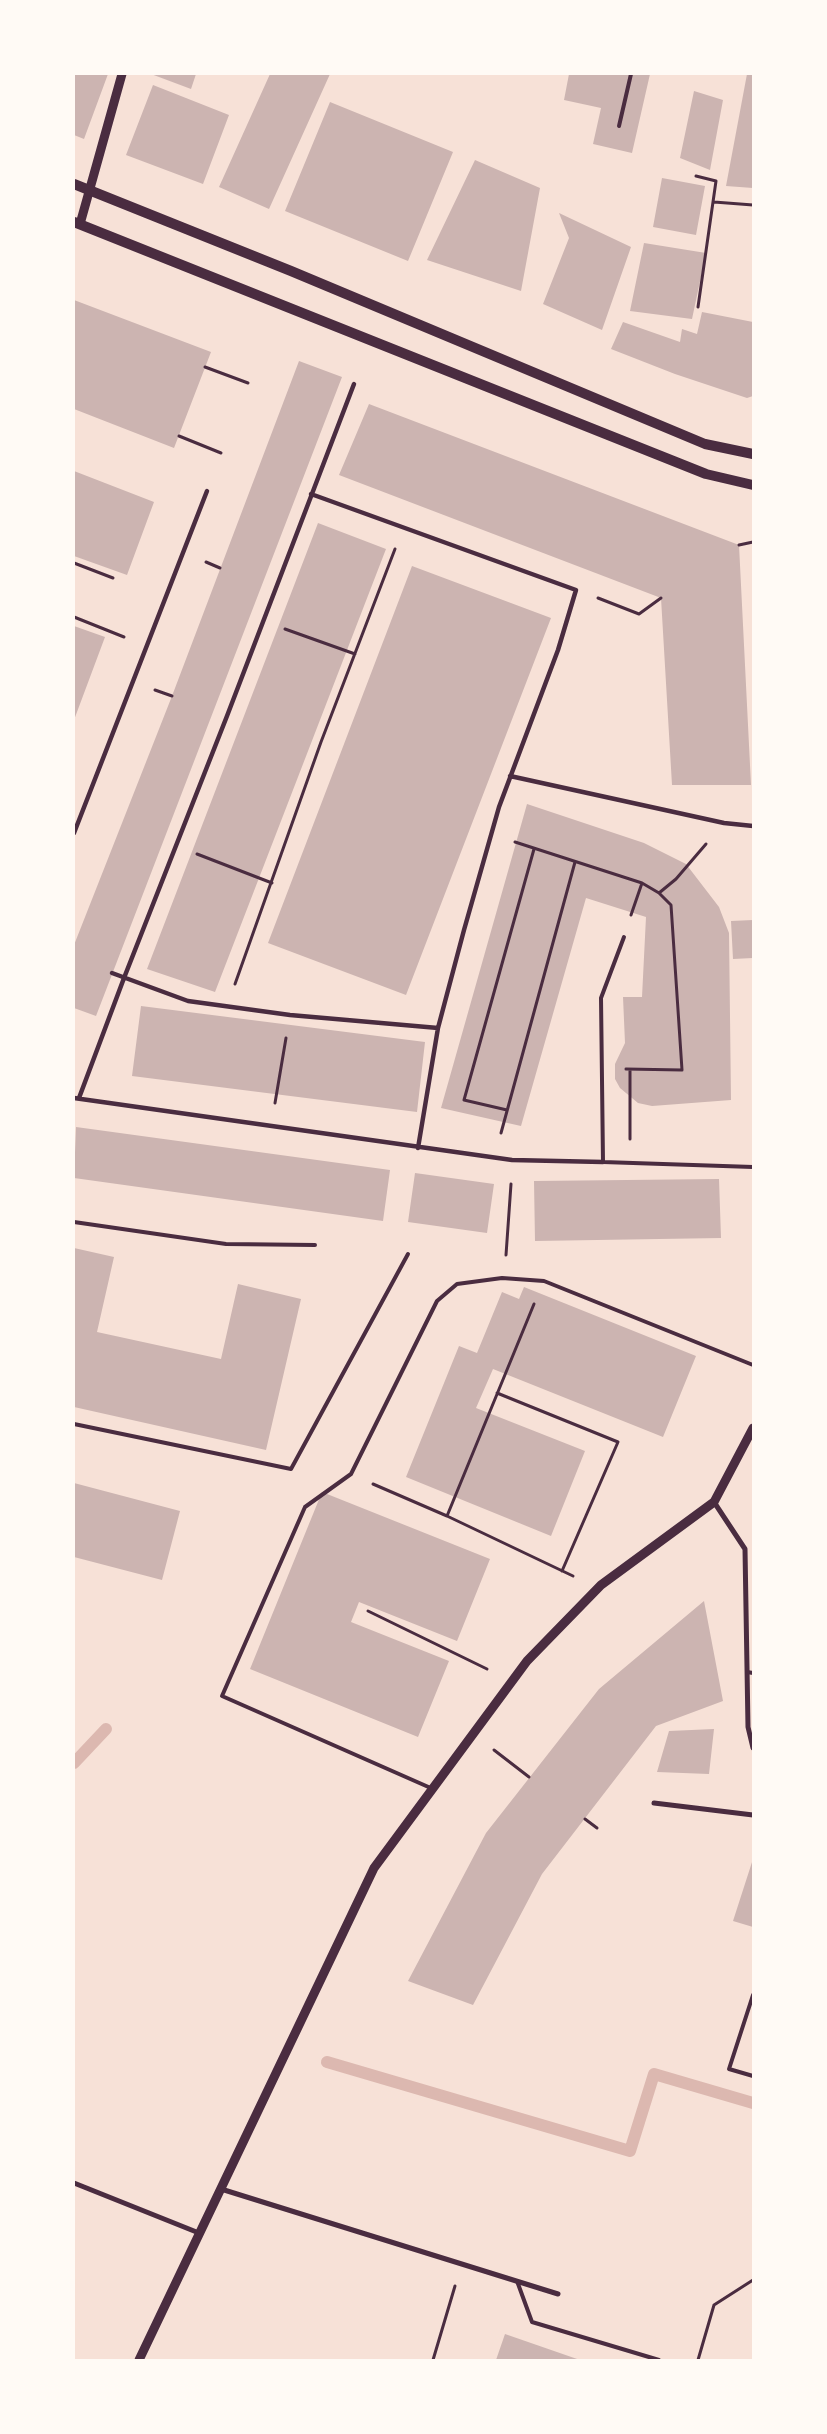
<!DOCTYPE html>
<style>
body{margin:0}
#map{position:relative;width:827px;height:2434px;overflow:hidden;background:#f7e1d7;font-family:"PT Sans Narrow",sans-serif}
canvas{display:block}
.frame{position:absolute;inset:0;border:75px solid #fffaf5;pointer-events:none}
</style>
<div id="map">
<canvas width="827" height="2434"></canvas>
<div class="frame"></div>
</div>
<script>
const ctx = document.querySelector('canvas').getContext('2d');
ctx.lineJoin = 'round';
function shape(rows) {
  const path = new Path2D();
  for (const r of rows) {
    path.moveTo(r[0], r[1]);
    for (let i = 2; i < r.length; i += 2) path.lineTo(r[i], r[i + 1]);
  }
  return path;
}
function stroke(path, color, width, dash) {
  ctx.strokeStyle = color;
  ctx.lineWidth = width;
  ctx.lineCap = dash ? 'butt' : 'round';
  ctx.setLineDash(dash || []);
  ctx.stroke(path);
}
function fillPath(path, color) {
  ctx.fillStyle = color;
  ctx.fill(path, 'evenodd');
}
stroke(shape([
 [74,1763,106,1729],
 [327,2062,630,2151,654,2074,753,2103]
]), '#dcb8b0', 12);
fillPath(shape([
 [74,74,108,74,84,139,74,135],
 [151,74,196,74,191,89],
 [270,74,330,74,269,209,219,187],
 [569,74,650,74,632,153,593,144,601,108,564,100],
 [747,74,753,74,753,188,726,186],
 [153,85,229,115,203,184,126,155],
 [694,91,723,100,710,170,680,158],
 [330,102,453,152,408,261,285,211],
 [475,160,540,188,521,291,427,260],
 [662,178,705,186,696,235,653,227],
 [559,213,631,247,602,330,543,304,569,238],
 [644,243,706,253,692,319,630,311],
 [74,300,211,352,174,448,74,409],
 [702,312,753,322,753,396,747,398,675,374,611,349,623,322,680,342,682,329,697,334],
 [299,361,342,377,96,1016,74,1008,74,945,172,696],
 [369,404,739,545,751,785,672,785,661,598,339,475],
 [74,471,154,502,127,575,74,556],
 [318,523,386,549,215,992,147,969],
 [412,566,551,618,406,995,268,943],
 [74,626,105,637,74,720],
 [527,804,644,843,686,864,719,907,729,933,731,1100,652,1106,638,1103,620,1088,615,1079,615,1064,625,1043,623,997,642,997,646,917,586,898,521,1126,441,1108],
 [753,920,753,958,733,959,731,921],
 [141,1006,425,1042,417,1112,132,1076],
 [76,1127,390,1170,383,1221,74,1178],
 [415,1173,494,1184,487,1233,408,1222],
 [719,1179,721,1238,535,1241,534,1181],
 [74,1248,114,1257,97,1332,221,1359,238,1284,301,1299,266,1450,74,1407],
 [524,1287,696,1356,663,1437,493,1369,476,1408,585,1451,551,1536,406,1477,459,1346,477,1353,502,1292,519,1299],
 [74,1483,180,1511,162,1580,74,1557],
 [322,1492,490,1559,457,1641,359,1602,351,1622,449,1661,418,1737,250,1669],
 [704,1601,723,1701,656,1726,542,1874,473,2005,408,1981,486,1833,599,1689],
 [714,1729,709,1774,657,1772,669,1731],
 [753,1859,753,1927,733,1921],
 [505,2334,580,2360,496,2360]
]), '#ccb4b1');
stroke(shape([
 [696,176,716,181,698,307],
 [714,202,753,205],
 [205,367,248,383],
 [179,436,221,453],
 [739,545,753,542],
 [206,562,220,568],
 [74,563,113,578],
 [598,598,639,614,661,598],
 [74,617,124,637],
 [285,629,355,654],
 [155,690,172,696],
 [515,842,642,883,659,893,671,905,682,1070,626,1069],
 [197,854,272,883],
 [659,893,676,879,706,844],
 [631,915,642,883],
 [235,984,321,742,395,549],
 [630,1070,630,1139],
 [275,1103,286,1038],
 [507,1110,464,1100,534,849],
 [501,1133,575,862],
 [506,1255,511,1184],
 [497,1393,618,1442,562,1571],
 [373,1484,447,1516,573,1576],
 [447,1516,534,1304],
 [368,1611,487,1669],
 [494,1750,529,1777],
 [585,1819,597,1828],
 [433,2360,455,2286],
 [698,2360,714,2305,753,2280]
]), '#4a2c40', 3);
stroke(shape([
 [619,126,631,74],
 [624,937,601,998,603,1162,753,1167],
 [74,1222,226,1244,315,1245],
 [74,1424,291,1469,408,1254],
 [747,1672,753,1673],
 [433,1789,222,1696,305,1507,351,1474,437,1301,457,1284,502,1278,544,1281,753,1365],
 [753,1995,729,2069,753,2076],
 [517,2281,532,2322,659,2360]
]), '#4a2c40', 4);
stroke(shape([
 [311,494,576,590,558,650,499,807,464,930,438,1028,418,1148],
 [510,776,724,823,753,826],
 [74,833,207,491],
 [112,973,188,1001,290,1015,438,1028],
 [74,1098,512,1160,603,1162],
 [79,1098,124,978,227,716,354,384]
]), '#4a2c40', 4.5);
stroke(shape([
 [714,1502,745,1549,748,1727,753,1748],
 [654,1803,753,1815],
 [74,2183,199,2233],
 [221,2189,558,2294]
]), '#4a2c40', 5);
stroke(shape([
 [80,224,122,74],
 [139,2360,374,1868,527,1661,601,1585,714,1502,753,1428]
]), '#4a2c40', 9);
stroke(shape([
 [74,184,291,271,705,444,753,454],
 [74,222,706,474,753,485]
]), '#4a2c40', 10);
</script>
